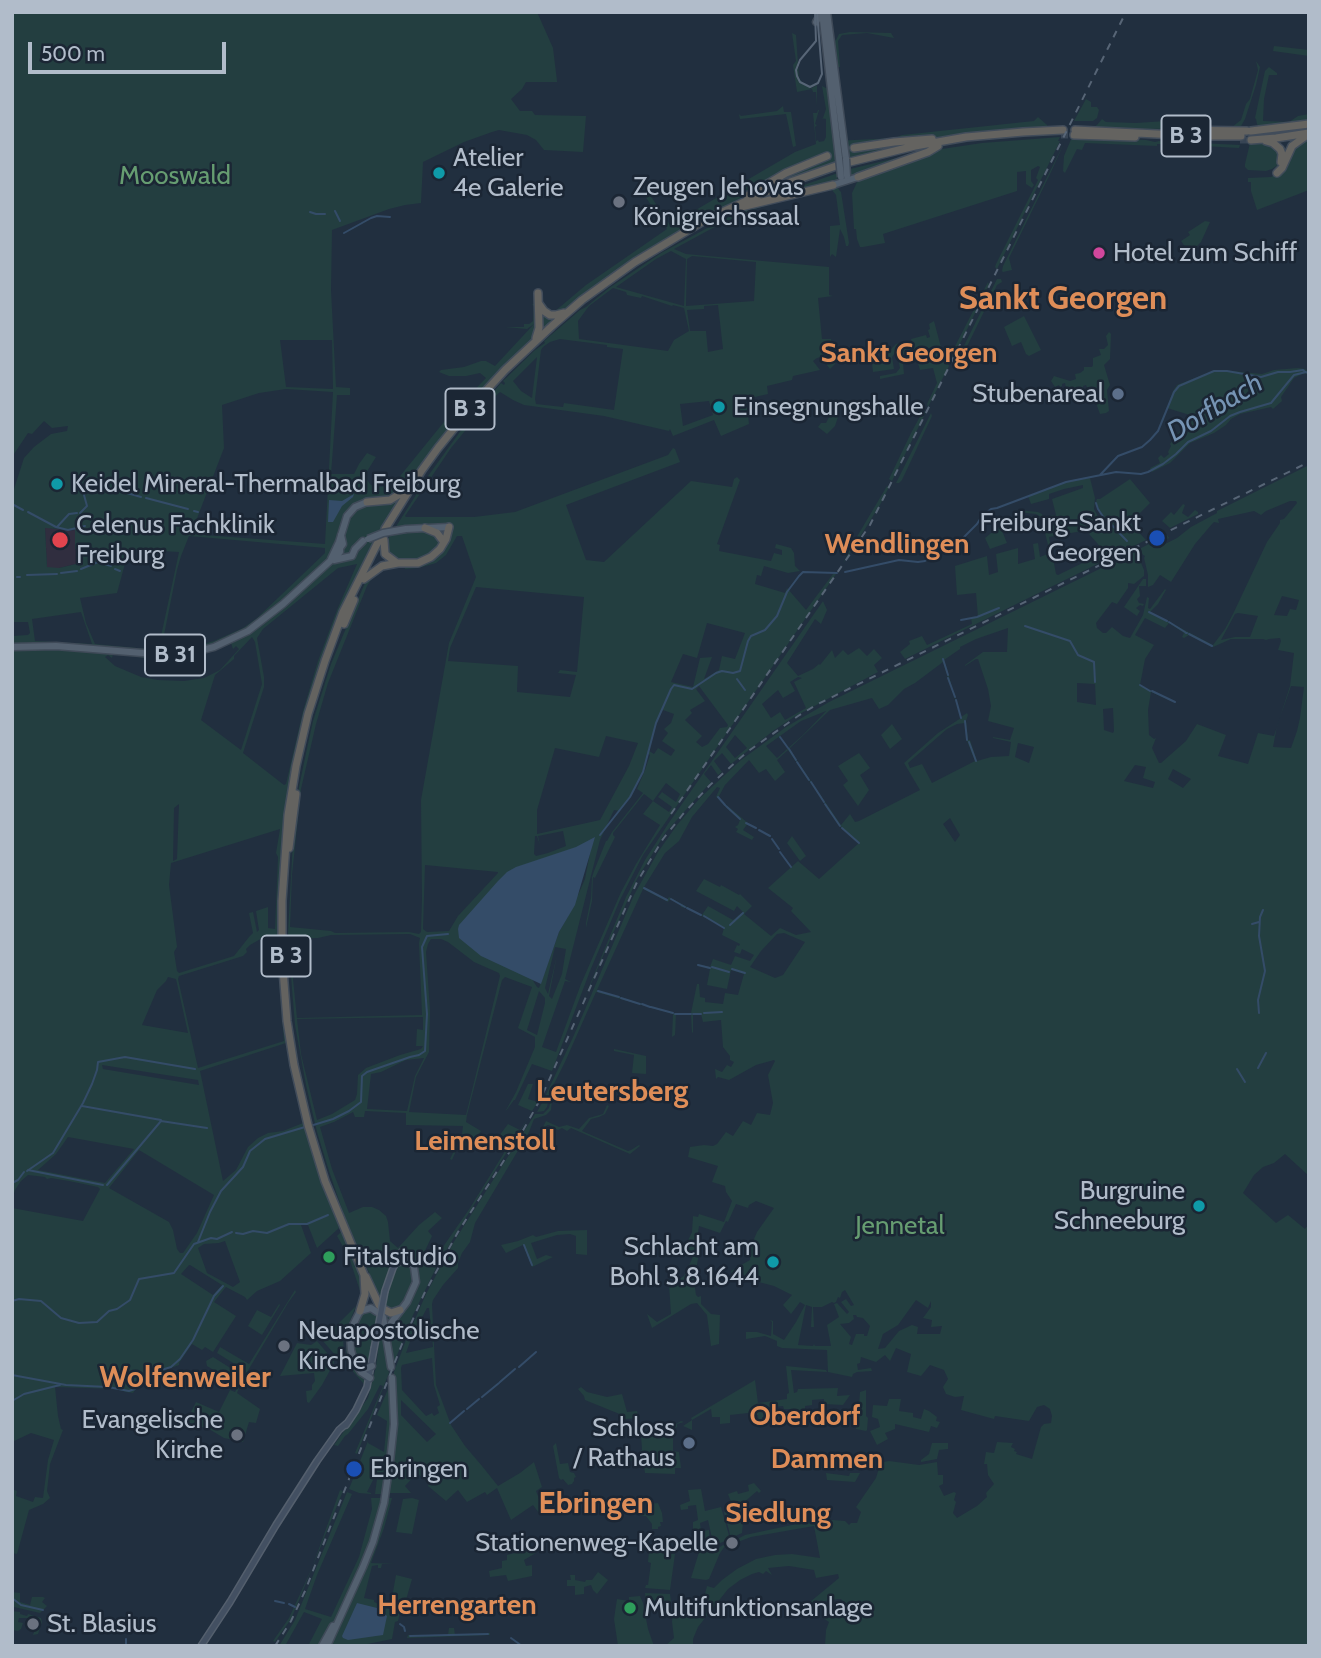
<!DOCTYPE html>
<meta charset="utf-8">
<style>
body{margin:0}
#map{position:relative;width:1321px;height:1658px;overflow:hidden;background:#212f3f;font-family:Cabin,sans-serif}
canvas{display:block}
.frame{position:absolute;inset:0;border:14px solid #b1bcca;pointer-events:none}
.scale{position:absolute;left:28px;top:42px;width:198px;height:32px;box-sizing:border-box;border:4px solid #b1bcca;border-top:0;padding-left:9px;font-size:21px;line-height:24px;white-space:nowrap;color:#b1bcca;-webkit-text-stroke:5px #1b2634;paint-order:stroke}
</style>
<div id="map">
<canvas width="1321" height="1658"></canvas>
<div class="frame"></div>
<div class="scale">500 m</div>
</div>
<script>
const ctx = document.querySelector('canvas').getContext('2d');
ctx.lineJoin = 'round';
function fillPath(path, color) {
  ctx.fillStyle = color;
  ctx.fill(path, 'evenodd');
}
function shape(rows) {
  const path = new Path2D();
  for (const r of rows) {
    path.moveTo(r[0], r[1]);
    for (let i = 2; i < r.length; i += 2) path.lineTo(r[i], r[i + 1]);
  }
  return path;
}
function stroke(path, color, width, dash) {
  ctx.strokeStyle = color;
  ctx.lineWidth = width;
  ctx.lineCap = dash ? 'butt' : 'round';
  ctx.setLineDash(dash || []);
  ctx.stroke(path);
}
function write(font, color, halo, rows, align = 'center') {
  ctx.font = font + ' Cabin,sans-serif';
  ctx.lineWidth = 5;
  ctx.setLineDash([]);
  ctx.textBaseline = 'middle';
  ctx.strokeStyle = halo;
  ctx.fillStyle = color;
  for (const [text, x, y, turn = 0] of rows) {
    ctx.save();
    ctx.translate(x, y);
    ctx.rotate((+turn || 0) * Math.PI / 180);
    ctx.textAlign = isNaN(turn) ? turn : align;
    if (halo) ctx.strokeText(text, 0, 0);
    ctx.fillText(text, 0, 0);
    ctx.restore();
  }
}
fillPath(shape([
 [45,527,68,531,76,530,75,549,79,551,76,564,59,568,47,568]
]), '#302e3f');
fillPath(shape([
 [12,12,537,12,553,48,557,81,557,82,526,82,522,89,511,99,520,111,532,111,535,115,586,116,583,152,544,150,536,140,527,135,499,130,492,132,464,142,423,162,421,203,405,205,389,209,332,230,331,290,336,387,350,388,350,395,337,395,331,474,354,474,359,464,367,453,376,457,366,473,366,478,370,484,374,487,392,486,448,417,486,378,480,373,466,376,449,376,439,372,441,370,464,367,481,361,486,361,495,366,534,324,527,329,505,327,524,327,524,324,529,324,533,321,534,306,532,304,534,304,534,299,533,298,536,297,548,312,554,312,586,285,667,229,643,193,648,192,670,225,795,152,816,144,813,113,817,113,818,110,819,110,815,124,817,125,815,127,816,141,818,140,819,142,824,141,826,137,826,119,821,118,823,118,826,109,822,86,828,89,834,141,895,138,902,135,1034,121,1038,117,1047,125,1048,128,1000,130,931,138,852,159,834,164,749,197,743,197,681,230,629,263,533,339,499,372,402,496,380,531,367,536,369,541,377,538,349,593,330,640,285,816,279,905,281,985,306,1128,305,1129,306,1129,339,1228,317,1248,308,1225,301,1225,311,1253,280,1281,257,1291,247,1300,245,1297,226,1287,225,1288,214,1302,236,1316,213,1352,205,1347,202,1350,192,1344,179,1363,179,1365,146,1377,141,1381,133,1393,126,1392,116,1389,55,1387,58,1416,61,1429,63,1430,50,1464,47,1491,50,1498,43,1504,29,1510,17,1554,12,1553,12,1489,17,1491,16,1496,33,1502,35,1497,43,1498,48,1460,54,1440,31,1433,12,1442,12,1208,83,1221,100,1189,98,1187,69,1181,51,1178,47,1179,45,1177,28,1175,21,1181,15,1190,12,1200,12,636,28,635,30,633,28,622,12,622,12,488,14,489,24,458,34,447,51,434,67,431,68,426,52,428,44,421,32,434,28,433,12,457],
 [280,340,332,340,333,389,286,387],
 [286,389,333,392,325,544,191,534,224,448,222,405,259,393],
 [45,528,75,530,75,549,79,551,76,564,59,568,47,567],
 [189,536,325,548,325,553,257,618,243,628,214,641,189,648,161,650,177,570,181,556],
 [129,549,179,552,158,650,95,644,86,623,80,598,117,593],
 [357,564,337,610,318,661,303,711,286,784,284,785,243,753,264,687,264,677,257,638,263,629,338,568],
 [81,612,92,644,35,641,32,619],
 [252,637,255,642,262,684,241,750,201,720,215,675,234,659,234,656],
 [231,643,233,649,236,646,239,649,220,670,204,678,184,681,158,680,141,677,115,666,105,657,108,655,112,658,113,654,153,659,192,656,223,647],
 [179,804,177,859,173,861,174,808],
 [280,829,276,853,278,857,275,929,268,928,268,907,256,911,259,930,257,932,253,912,249,913,253,933,249,937,234,956,179,973,177,971,174,952,177,947,169,885,171,863],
 [264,937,272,937,273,941,276,941,284,1041,198,1068,178,979,179,976,243,956,247,952,246,949,250,945],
 [168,977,176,979,188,1033,142,1025,157,990,166,981],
 [286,1043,303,1123,283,1131,268,1133,258,1138,248,1147,236,1170,223,1181,200,1071],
 [102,1065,198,1080,199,1085,103,1069],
 [68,1137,134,1149,105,1183,38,1170,56,1154],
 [139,1150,214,1195,197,1233,183,1253,180,1253,177,1249,173,1230,169,1222,109,1188],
 [225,1241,240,1282,233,1287,207,1273,198,1248,204,1244,219,1243],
 [189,1265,190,1265,222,1285,213,1295,181,1274],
 [850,32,891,33,894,38,867,33,842,35,838,41,840,67,838,67,836,64,833,41,836,40,839,34],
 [792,33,796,35,799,78,802,82,809,86,816,84,810,87,810,89,817,85,817,106,816,92,813,92,812,89,797,92,793,65,796,61],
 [1274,46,1309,50,1309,56,1273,51],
 [1256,61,1260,67,1256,85,1245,119,1240,128,1141,129,1091,128,1097,125,1102,119,1106,122,1136,123,1166,121,1181,125,1205,128,1232,127,1241,120,1246,104,1250,99,1258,70],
 [1269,67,1277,73,1277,75,1269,75,1264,99,1263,121,1289,122,1298,116,1309,114,1309,122,1259,127,1257,124,1256,119,1255,118,1265,71],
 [1086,99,1091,102,1091,107,1097,107,1099,110,1097,118,1093,121,1074,121],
 [783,106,784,112,791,112,796,146,793,147,786,114,740,119,739,114,741,116,777,111],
 [1309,136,1309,190,1257,210,1251,191,1251,182,1248,182,1248,178,1271,177,1282,171,1290,152],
 [1060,137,1058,141,1060,141,997,269,995,267,996,264,1038,180,1036,178,1040,167,1038,166,1031,170,1031,181,1034,185,1032,188,1026,184,1026,171,1017,172,1017,191,883,234,885,243,863,247,860,247,857,239,856,229,854,229,852,193,858,180,942,149,982,143],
 [1072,137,1146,140,1155,142,1159,141,1240,145,1239,148,1165,144,1157,144,1157,146,1085,143,1082,150,1077,149,1065,173,1063,171,1064,156],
 [1064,143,1051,172,1009,258,1012,270,1003,272,1002,271,1003,266],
 [1250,143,1266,143,1278,148,1280,162,1278,165,1272,169,1266,171,1248,170,1245,167,1245,164],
 [926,151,851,178,850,169],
 [838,173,837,182,839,190,841,192,849,243,848,246,846,246,844,237,840,229,836,257,832,254,830,257,830,226,840,225,836,195,832,190,787,199,752,210,722,223,674,249,686,254,829,267,829,295,833,296,818,298,822,339,831,339,835,364,830,369,821,357,817,358,813,361,820,370,793,376,792,380,767,386,768,394,746,399,749,424,721,436,714,420,673,436,670,429,669,431,604,416,524,405,513,400,500,392,487,404,451,448,405,516,406,517,474,517,515,512,668,455,673,448,675,449,680,462,566,505,586,560,604,562,691,481,732,487,734,479,737,477,740,480,717,544,720,545,719,551,771,561,774,553,782,555,782,550,775,548,776,544,791,548,794,553,795,566,800,571,788,573,764,566,761,576,757,575,755,584,785,593,787,588,806,610,833,574,836,574,643,855,620,900,590,971,552,1071,532,1064,515,1100,514,1100,505,1112,516,1092,535,1047,535,1037,518,1028,532,987,505,977,502,980,467,1115,466,1122,481,1131,470,1149,460,1142,452,1160,450,1159,462,1134,463,1126,406,1125,406,1113,365,1111,364,1117,355,1117,353,1112,334,1122,320,1127,332,1169,349,1213,363,1207,372,1207,379,1210,386,1216,388,1222,390,1241,398,1248,419,1225,435,1212,442,1218,428,1231,432,1236,423,1255,424,1261,429,1267,470,1208,507,1148,496,1140,508,1124,520,1130,530,1115,457,1232,436,1268,413,1315,394,1363,390,1336,383,1311,388,1291,383,1290,381,1300,345,1218,329,1171,317,1132,306,1085,295,1025,292,989,288,933,293,840,299,787,306,753,313,721,331,664,367,578,373,572,395,564,389,557,386,546,388,539,428,476,462,429,501,383,504,385,505,383,503,381,535,350,545,343,544,341,580,310,586,307,609,288,661,253,722,220,753,207,767,198],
 [671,251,686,259,684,306,616,287,656,259],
 [692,256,756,262,754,301,686,306,687,259],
 [613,288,626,292,627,295,641,298,642,296,672,306,673,305,684,308,689,331,674,340,668,351,579,339,578,321,589,306],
 [718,305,723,349,708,352,706,331,690,331,687,310,704,309,704,306],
 [560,339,607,345,607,347,623,349,614,410,564,403,563,407,536,404,535,399,541,350,543,347,550,342],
 [537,357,532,398,521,391,513,381],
 [709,401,713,415,683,426,680,404],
 [457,536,462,536,476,577,449,643,421,800,422,898,421,932,419,934,409,932,335,933,331,931,290,927,292,875,301,789,316,724,328,683,367,586,375,574,386,569,401,567,405,567,405,569,418,568,436,563,446,555],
 [476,587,584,597,577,672,560,670,558,673,576,675,570,697,517,692,518,666,448,661,450,648],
 [707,623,745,633,735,659,722,656,719,670,704,679,712,657,700,658,693,687,671,682,683,654,697,658],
 [699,686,728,725,727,727,720,728,708,744,702,747,696,742,702,736,685,720,692,713,690,710,705,701,696,689],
 [663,710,674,714,671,723,664,729,668,733,662,741,675,750,671,756,658,748,654,754,649,751,656,723],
 [606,736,638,743,629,766,600,820,537,834,537,810,555,748,599,757],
 [648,754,650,755,645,770,637,789,643,793,612,832,607,841,606,841,594,871,592,877,591,898,586,923,586,928,592,901,593,877,595,878,615,837,613,835,613,833,644,794,653,801,643,814,660,825,636,864,621,892,581,984,556,1052,542,1047,565,981,571,982,565,979,600,840,614,810,620,811,630,797,643,772],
 [666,783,680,794,676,802,662,792,658,797,672,807,669,812,653,801],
 [563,831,566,846,548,853,536,856,534,854,535,836,537,836,540,845,538,836],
 [591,848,585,879,578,895,575,856],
 [425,865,498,872,498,873,458,916,449,931,427,932,423,929],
 [574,905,559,932,539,988,537,987,532,979,523,920],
 [410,934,420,938,419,943,422,1015,297,1018,293,979,292,941,293,939,318,938,331,935],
 [431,939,441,939,448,942,474,962,499,973,500,976,466,1115,409,1112,416,1077,429,1052,430,1010,426,952,428,944],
 [555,947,566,949,562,974,552,999,549,996,557,955,548,994,545,988],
 [539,991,545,998,545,1003,537,1035,527,1030],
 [423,1017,423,1030,417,1029,416,1046,423,1046,421,1049,400,1055,366,1068,358,1075,357,1094,355,1100,332,1114,317,1120,301,1054,297,1019],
 [424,1058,415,1076,407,1111,367,1109,371,1074,381,1072,406,1060],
 [1205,221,1210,222,1201,242,1192,251,1188,251,1181,241,1190,235,1188,232],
 [997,279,1001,279,1002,282,997,285,956,369,954,370,953,368],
 [988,282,989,285,951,362,949,358],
 [1024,316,1041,350,1029,356,1026,354,1021,342,1012,346,1004,327],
 [934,321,943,355,945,355,949,366,928,407,927,404,937,383,933,368,920,370,917,360,903,363,904,374,880,379,880,376,896,373,900,368,897,353,895,353,892,357,894,369,873,372,872,363,889,351,896,344,899,343,900,349,913,346,911,339,926,335,927,338,930,337,928,330,930,329,929,324],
 [1109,332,1111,334,1110,359,1104,365,1110,385,1107,390,1109,411,1106,413,1100,414,1092,392,1088,390,1086,385,1083,386,1083,388,1081,389,1080,387,1080,389,1074,390,1074,392,1072,393,1071,391,1068,393,1071,401,1068,404,1059,392,1066,388,1065,383,1062,384,1062,386,1060,387,1059,385,1055,387,1051,381,1054,376,1070,381,1076,379,1075,374,1080,373,1084,370,1084,367,1092,367,1093,365,1093,358,1101,355,1099,349,1104,349,1108,345,1106,336],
 [1298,368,1305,369,1309,373,1302,374,1294,378,1281,397,1282,401,1273,409,1271,407,1240,414,1231,419,1226,425,1214,433,1190,443,1170,463,1152,472,1150,468,1160,463,1158,458,1161,455,1164,458,1169,454,1168,452,1171,446,1170,444,1182,428,1189,429,1193,416,1167,408,1173,391,1177,385,1213,371,1221,370,1262,374,1274,370],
 [923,411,926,412,924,416,892,481,889,479,911,433],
 [931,413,932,416,902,480,899,483,896,483],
 [830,415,838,417,835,426,827,434,818,427,821,423,826,423],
 [1309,465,1309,656,1307,656,1309,675,1309,1176,1285,1154,1274,1163,1263,1167,1254,1175,1243,1193,1276,1223,1288,1215,1305,1229,1309,1224,1309,1646,825,1646,826,1630,829,1622,823,1618,844,1603,841,1599,839,1599,810,1603,810,1602,839,1578,838,1574,816,1578,814,1570,789,1566,768,1568,772,1575,766,1571,763,1574,759,1572,752,1574,740,1580,728,1589,698,1627,693,1639,693,1646,665,1646,674,1638,672,1622,673,1607,696,1610,704,1598,707,1586,714,1588,722,1580,737,1569,756,1559,775,1555,792,1554,820,1558,814,1526,751,1537,730,1545,730,1543,745,1535,820,1519,845,1521,849,1525,851,1523,857,1523,861,1512,856,1507,876,1478,879,1468,878,1463,889,1461,919,1465,937,1462,938,1475,943,1475,943,1484,939,1486,944,1496,954,1492,956,1493,954,1500,956,1502,953,1513,957,1518,977,1506,987,1497,986,1493,994,1484,988,1475,987,1464,984,1464,986,1452,994,1453,997,1442,1013,1443,1011,1447,1015,1449,1014,1451,1017,1452,1016,1454,1032,1459,1041,1427,1044,1424,1051,1423,1052,1416,1050,1409,1044,1405,1037,1407,1029,1421,995,1416,994,1419,961,1410,964,1396,955,1397,946,1394,943,1387,948,1379,944,1370,930,1365,921,1376,907,1372,911,1354,896,1348,890,1361,885,1355,876,1362,861,1357,860,1363,857,1364,858,1370,871,1368,872,1371,857,1372,853,1374,852,1377,828,1372,827,1350,782,1348,777,1346,777,1341,765,1336,746,1339,746,1332,757,1332,771,1336,772,1322,770,1320,773,1321,773,1334,784,1340,796,1322,805,1305,800,1302,791,1314,783,1305,792,1295,774,1286,751,1280,739,1272,732,1275,731,1271,750,1260,751,1246,757,1232,774,1208,756,1201,749,1205,748,1208,736,1204,728,1222,726,1221,720,1233,699,1226,697,1239,698,1259,694,1281,696,1295,698,1297,701,1296,701,1304,711,1314,720,1315,719,1344,711,1346,707,1315,697,1303,691,1304,652,1328,647,1314,657,1322,671,1314,669,1285,684,1276,692,1259,693,1254,684,1249,692,1232,693,1216,698,1217,699,1214,724,1222,732,1201,726,1192,725,1186,712,1182,718,1166,688,1157,690,1147,704,1145,713,1146,717,1144,726,1132,733,1136,743,1121,751,1125,757,1113,770,1115,773,1103,768,1075,775,1061,774,1060,756,1065,729,1080,718,1077,716,1079,715,1069,722,1072,727,1065,731,1067,734,1062,730,1060,730,1056,723,1047,721,1020,703,1022,701,1014,693,1014,693,1032,692,1033,691,1014,676,1014,675,1035,672,1037,673,1014,596,992,565,1062,555,1082,551,1087,547,1107,544,1111,537,1112,543,1101,574,1035,634,895,658,852,677,825,700,798,741,760,786,727,829,702,1136,551,1144,570,1144,576,1134,584,1128,583,1128,588,1117,604,1112,602,1096,623,1097,628,1103,633,1106,633,1112,627,1123,636,1130,638,1143,615,1147,597,1149,598,1148,608,1150,609,1165,589,1166,590,1158,604,1150,612,1213,645,1225,629,1233,614,1267,542,1280,523,1280,520,1284,519,1297,503,1296,501,1290,501,1266,511,1261,515,1254,511,1218,519,1219,523,1214,522,1212,524,1195,544,1171,582,1160,575,1153,585,1148,587,1148,575,1144,558,1145,556,1143,555,1140,550,1141,548,1167,535,1169,538,1161,542,1163,545,1177,538,1191,527,1217,513,1217,511],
 [1282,596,1299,600,1296,610,1290,609,1287,616,1274,615],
 [1238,613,1258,616,1250,637,1235,637,1221,640,1235,614],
 [1145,618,1165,628,1169,623,1184,633,1182,637,1184,638,1189,635,1213,647,1231,639,1263,639,1266,640,1269,639,1280,638,1281,641,1278,650,1294,653,1290,686,1274,736,1258,733,1248,764,1218,756,1226,735,1197,724,1186,741,1161,763,1159,763,1152,748,1156,738,1154,739,1149,735,1148,710,1151,692,1176,703,1140,685,1145,659,1154,645,1135,635],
 [1008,628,1007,652,983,652,965,665,965,666,976,659,978,659,988,689,991,706,988,721,1014,728,1010,740,993,737,993,738,1011,742,1009,756,991,757,977,761,970,740,968,740,966,721,968,715,967,713,961,717,944,660,960,649,960,647,976,639],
 [943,662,961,718,938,733,904,763,920,790,859,821,855,822,850,814,841,825,789,749,830,710,872,698,879,709,888,705,904,689,915,683],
 [1077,683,1095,684,1096,705,1077,702],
 [1291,686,1304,687,1300,718,1297,731,1291,748,1273,747,1277,726],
 [1113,708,1114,731,1113,733,1104,730,1103,709],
 [826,711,803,735,777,758,766,746,801,721],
 [965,723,967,741,975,761,932,783,922,764,910,768,908,763,947,729,957,724],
 [1018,743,1034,747,1029,763,1015,757],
 [788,750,841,827,859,843,819,879,798,861,768,888,793,908,791,911,811,932,796,935,780,928,771,936,744,914,752,906,740,894,739,895,721,885,720,887,704,879,696,891,734,911,737,906,743,912,733,920,708,906,702,915,669,897,667,900,644,887,665,853,679,841,692,817,717,787,720,788,716,797,718,798,725,785,749,760,759,773,766,769,775,781,785,772,777,760],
 [1135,765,1146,767,1143,778,1155,782,1153,788,1124,781],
 [1173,769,1191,779,1183,788,1168,779],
 [950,818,960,835,955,842,943,824],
 [643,889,668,902,670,899,681,904,681,907,687,908,724,928,722,935,740,944,739,946,737,945,734,952,740,954,742,949,754,955,750,961,735,956,731,965,713,959,710,967,697,964,697,965,710,969,707,985,727,989,731,970,744,974,738,995,725,993,723,1004,705,1002,705,998,700,997,699,984,697,984,691,1013,676,1014,597,990],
 [784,933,805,942,783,975,775,978,750,967,761,951,777,934],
 [845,1290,854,1305,851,1306,846,1299,841,1302,849,1312,847,1314,837,1303,834,1304,839,1317,827,1325,831,1346,815,1346,814,1344,813,1346,798,1345,806,1305,812,1307,811,1327,814,1327,813,1307,822,1307,832,1302,834,1303,836,1302,838,1297,840,1298,842,1292],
 [916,1300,928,1308,931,1301,931,1307,923,1318,932,1320,931,1327,942,1326,940,1334,917,1334,918,1327,912,1325,899,1331,885,1348,878,1349,883,1334,898,1325],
 [853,1315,856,1315,857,1317,863,1318,870,1326,867,1336,864,1336,864,1334,856,1334,852,1345,849,1344,851,1337,840,1324,849,1323,854,1319],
 [1090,478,1095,498,1094,509,1100,520,1082,531,1049,537,1056,574,1058,575,1105,552,1089,534,1106,521,1100,513,1096,501,1097,499,1100,499,1130,479,1150,503,1130,523,1146,540,905,659,900,652,910,644,909,641,922,636,927,645,972,624,971,618,978,617,976,593,957,595,955,566,987,556,989,575,998,572,996,554,1018,548,1018,564,1035,559,1033,544,1038,543,1040,557,1050,553,1041,517,1036,514,1017,512,1019,510,1038,512,1042,514,1043,517,1056,515,1052,499,1083,488,1083,485,1064,489,1049,494,1049,499,1031,504,1028,496,1066,482],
 [887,486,889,487,880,505,843,564,852,545],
 [1183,504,1185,505,1182,513,1188,517,1195,510,1198,512,1198,514,1170,528,1162,521,1171,512,1174,515],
 [1000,526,1007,543,990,549,985,538],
 [1143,579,1146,579,1146,586,1139,586,1140,596,1137,599,1139,603,1144,604,1143,606,1140,605,1136,608,1140,611,1137,616,1124,607],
 [823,601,827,610,821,624,815,619,787,663,798,676,813,669,819,664,820,665,832,650,835,658,843,650,848,655,859,648,867,656,874,649,882,658,874,665,878,672,794,717,773,731,731,764,722,753,714,761,722,772,718,775,711,765,704,774,711,782,666,832,637,879,582,1004,626,897,645,860,668,824],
 [798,677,802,678,794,682,806,708,785,720,780,712,771,718,762,704,778,690,783,698,795,691,790,682],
 [735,735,747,748,735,758,726,747],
 [892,724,902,739,890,749,881,735],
 [859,753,870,768,860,775,869,790,858,806,843,785,848,781,838,766],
 [725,804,748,823,743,830,754,837,752,840,736,832,738,829,735,827,738,825,740,820,724,805],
 [792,836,806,856,800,861,787,843],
 [614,1049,646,1056,646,1074,632,1073,634,1055,614,1051],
 [528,1084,533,1084,528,1099,538,1102,532,1111,518,1105],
 [553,1090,551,1110,546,1115,534,1119,529,1132,475,1223,470,1242,462,1253,458,1263,458,1268,443,1285,433,1300,432,1304,436,1385,451,1425,465,1446,482,1466,498,1486,520,1473,534,1462,542,1487,536,1491,540,1501,543,1500,547,1509,539,1513,533,1505,511,1520,497,1488,487,1495,485,1492,467,1502,458,1490,446,1501,428,1486,429,1483,417,1473,405,1486,411,1493,387,1493,394,1372,406,1340,426,1294,455,1240,535,1114,543,1114,549,1108],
 [427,1308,429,1308,433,1347,406,1353,412,1336],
 [432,1358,434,1385,440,1405,437,1407,439,1413,434,1416,432,1413,426,1416,402,1390,401,1368,402,1365],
 [401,1400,436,1434,427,1442,401,1415],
 [607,1105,609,1106,605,1114,599,1117,591,1119,582,1131,628,1151,631,1150,639,1145,640,1146,630,1154,571,1128,567,1131,562,1128,558,1130,549,1125,547,1125,534,1151,534,1141,538,1137,546,1121,559,1127,567,1125,579,1129,589,1118,603,1114],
 [587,1230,587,1255,576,1254,576,1236,570,1234,557,1235,531,1243,537,1259,546,1255,553,1257,532,1267,523,1245,506,1253,501,1245,518,1241,533,1235,536,1237,558,1231],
 [341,1232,361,1273,364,1291,349,1354,355,1369,364,1379,364,1384,349,1367,346,1351,347,1335,361,1294,349,1257,337,1236],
 [295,1290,296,1292,288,1303,243,1379,237,1393,260,1409,256,1423,249,1422,243,1442,224,1438,209,1429,188,1423,190,1415,213,1423,214,1420,191,1412,196,1402,219,1412,230,1390,235,1392,246,1371,217,1353,220,1347,249,1364],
 [279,1304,280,1305,262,1335,248,1326,257,1310,271,1317],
 [356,1306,343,1338,344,1352,341,1355,336,1356,322,1340],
 [371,1309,378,1314,368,1367,361,1368,354,1356,351,1336,361,1314],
 [381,1324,389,1373,357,1454,355,1453,383,1386,380,1385,368,1409,348,1434,345,1436,338,1446,334,1445,368,1398,376,1367],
 [317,1341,334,1361,334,1363,322,1385,309,1403,307,1402,306,1391,312,1390,312,1385,315,1381,314,1373,280,1376,297,1343,311,1345],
 [213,1357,232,1369,227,1378,207,1366,206,1361],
 [786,1366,826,1370,827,1372,791,1370,794,1393,797,1392,798,1389,838,1388,837,1396,850,1395,843,1405,824,1404,824,1399,812,1400,812,1405,805,1406,805,1411,793,1411,792,1409,784,1409,783,1406,765,1408,766,1417,762,1417,763,1425,759,1425,758,1415,752,1415,748,1413,730,1415,730,1423,720,1424,720,1417,712,1417,711,1409,692,1420,692,1430,683,1426,692,1420,691,1418,755,1380,758,1403,787,1399,787,1394,789,1393],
 [391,1382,392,1411,384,1494,375,1494,377,1479,374,1478,367,1492,371,1493,371,1494,359,1493,349,1489,368,1441,368,1443,384,1452,387,1421,377,1415],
 [581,1387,587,1392,607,1397,622,1394,627,1412,637,1411,639,1418,625,1419,622,1415,585,1400,584,1396,578,1389],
 [866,1390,866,1416,868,1418,867,1430,866,1431,856,1429,855,1423,853,1423,852,1417,859,1406,860,1392],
 [889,1399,901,1399,899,1411,913,1413,913,1417,921,1419,924,1409,929,1411,937,1417,936,1421,940,1422,937,1428,931,1426,929,1432,895,1424,895,1429,885,1433,888,1439,877,1445,870,1431,880,1427,878,1419,872,1417,873,1405,887,1406],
 [681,1421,684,1422,677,1424,677,1427,671,1431,673,1439,673,1451,679,1452,681,1468,675,1468,675,1474,645,1473,642,1453,625,1465,623,1464,642,1450,641,1434,668,1432,671,1431,670,1422,676,1424],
 [556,1443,560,1464,568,1463,570,1472,574,1473,576,1477,574,1478,574,1481,572,1484,568,1485,563,1479,561,1480,559,1478,553,1446],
 [932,1443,948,1443,948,1449,939,1450,937,1459,921,1462,921,1460,929,1454],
 [826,1473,849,1476,850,1473,860,1473,855,1482,827,1480],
 [754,1483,761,1491,759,1493,757,1491,742,1504,744,1512,742,1533,731,1538,724,1512,733,1507,728,1494,737,1491,738,1494,749,1491,748,1485],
 [701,1489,705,1511,721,1507,730,1539,720,1543,713,1543,708,1520,700,1523,701,1531,709,1530,710,1543,693,1541,693,1522,698,1520,696,1505,688,1506,688,1509,681,1510,680,1505,690,1501,688,1490],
 [340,1490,343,1491,300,1598,291,1619,275,1642,273,1641,289,1618,312,1568],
 [347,1492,352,1494,317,1575,305,1609,331,1617,359,1557,372,1509,371,1498,383,1498,374,1533,339,1615,328,1631,321,1646,308,1646,322,1619,304,1612,285,1646,279,1646,295,1620],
 [386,1498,392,1498,384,1528,371,1563,395,1564,382,1564,381,1568,378,1568,378,1565,372,1566,364,1598,374,1600,374,1602,390,1609,396,1575,412,1579,406,1600,403,1600,398,1621,395,1622,392,1639,358,1646,329,1646,360,1578],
 [412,1498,419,1500,412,1534,396,1532,403,1499],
 [658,1503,662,1513,663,1522,660,1522,661,1526,658,1527,658,1529,652,1529,652,1524,646,1516,640,1516,639,1510,646,1509,646,1511,648,1511,649,1504],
 [704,1545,718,1545,716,1547,717,1552,720,1547,723,1545,725,1546,720,1553,709,1579,706,1580,691,1578,700,1549],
 [534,1548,536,1553,524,1560,526,1566,532,1565,532,1576,508,1581,506,1575,490,1577,489,1571,502,1568,502,1561,507,1560,507,1555],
 [649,1552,675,1554,670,1590,645,1588,646,1585,648,1585,651,1563,648,1562],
 [598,1572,608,1580,597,1594,593,1590,591,1585,584,1587,584,1594,575,1595,575,1586,567,1586,567,1580,571,1580,570,1575,575,1575,575,1580,585,1582,586,1580,592,1580],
 [12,1592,20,1593,20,1602,30,1605,32,1597,43,1597,45,1598,42,1602,47,1606,40,1613,14,1607],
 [645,1593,670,1594,671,1602,646,1603],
 [640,1596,643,1603,648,1629,654,1646,618,1646,614,1619,617,1599,629,1601,629,1597],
 [12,1611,20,1612,20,1614,27,1616,28,1614,41,1618,42,1622,38,1634,33,1635,38,1620,36,1618,19,1618,18,1622,23,1623,21,1629,18,1631,12,1630],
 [449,1628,454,1628,455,1635,490,1633,490,1635,407,1638,408,1635,448,1635]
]), '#233e40');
fillPath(shape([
 [354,494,353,497,342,506,333,522,328,522,329,500,342,501],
 [595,837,575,905,559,932,541,984,481,956,459,938,458,929,459,925,498,881,507,872,516,867,576,847],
 [357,1603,377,1608,387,1616,383,1635,348,1640,343,1638,342,1636]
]), '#344c68');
stroke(shape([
 [335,211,340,221],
 [310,212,316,214,325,214],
 [344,233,371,218,377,216,390,217],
 [1100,475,1118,456,1142,447,1150,440,1158,431,1174,392,1179,386,1214,371,1227,371,1261,377,1278,372,1290,372,1303,370,1305,372],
 [99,485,141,497],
 [146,498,188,509],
 [1096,503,1098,509,1106,521],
 [12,504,23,510],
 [194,511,198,512],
 [28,512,56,527,68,530,85,526],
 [80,513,87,506,84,495,90,487,95,484],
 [1108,521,1127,541],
 [96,524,111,527],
 [57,527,69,514,77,513],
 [115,528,121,532],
 [81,569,98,562,111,566],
 [115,569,120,571],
 [845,572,899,560,918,562,925,561,962,539,977,524,982,516,991,509,997,508,1066,482,1116,472,1141,474,1148,472,1163,464,1176,454,1188,442,1211,431,1230,416,1240,412,1271,403,1294,375,1306,372,1309,374],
 [61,573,77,571],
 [27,575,57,574],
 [17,577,20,577],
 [1149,612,1167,621],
 [961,620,977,617,999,608],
 [1169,622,1185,632],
 [1025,626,1070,641,1078,655,1094,662,1095,682],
 [1186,633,1187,633],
 [1189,634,1212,646],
 [943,659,948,675],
 [948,678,955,697],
 [737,679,745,690],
 [1140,685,1150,691],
 [1152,691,1175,702],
 [956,700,961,718],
 [965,721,967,740],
 [780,737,788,748],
 [969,742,976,761],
 [789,749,796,760],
 [797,762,809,780],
 [811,782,824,802],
 [718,797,725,805],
 [825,804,840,826],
 [726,806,740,819],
 [746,823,756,828],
 [842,828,859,843],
 [759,830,770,836],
 [600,835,630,797,643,772,656,723,671,689,674,685,692,689,716,673,722,671,733,673,740,671,748,641,751,636,765,630,777,616,787,592,799,576,803,572,837,573],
 [772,839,779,849],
 [780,852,791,867],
 [644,888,667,900],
 [671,899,685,907],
 [687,908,701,915],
 [704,916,724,928],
 [1252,924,1259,922],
 [730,925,743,913],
 [698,965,710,968],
 [712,967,729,972],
 [732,969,745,973],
 [598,991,619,997],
 [621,998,640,1004],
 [642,1004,650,1007],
 [651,1007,673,1013],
 [704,1013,722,1012],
 [1259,1013,1258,1000,1265,971,1259,936,1260,917,1263,910],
 [675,1014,691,1014],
 [693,1014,701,1014],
 [1258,1068,1266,1053],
 [1237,1069,1245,1082],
 [82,1106,161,1120],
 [310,1126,333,1119,349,1111,361,1102,362,1076,367,1072,410,1057,419,1055,425,1051,427,1014,422,947,427,936,448,934],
 [28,1170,103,1185],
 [27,1171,53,1153,83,1103,92,1084,97,1070,98,1062,125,1057,195,1069],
 [12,1183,18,1180,24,1172],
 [107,1185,161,1121,207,1128],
 [236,1233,243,1234,253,1231,267,1233,289,1224,307,1224,328,1215],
 [198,1242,210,1212,221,1191,243,1167,250,1151,265,1139,305,1127],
 [524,1245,532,1265],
 [12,1301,19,1299,41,1301,61,1318,79,1323,97,1322,109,1311,117,1309,130,1300,139,1279,174,1273,194,1244,211,1238,217,1239,232,1232],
 [519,1367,536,1352],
 [12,1375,66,1385,108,1387,129,1391,135,1389,148,1374,171,1367,180,1359,193,1340,214,1296,223,1286],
 [500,1382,515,1369],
 [482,1397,499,1383],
 [12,1401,24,1394,60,1385],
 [467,1409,479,1399],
 [450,1423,464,1411],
 [12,1598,21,1605,43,1610],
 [275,1601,284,1603],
 [289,1604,295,1607],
 [400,1624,404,1627,405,1631],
 [410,1636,488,1634],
 [511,1638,522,1646],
 [126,1639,126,1646]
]), '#344c68', 2);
stroke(shape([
 [1061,135,1074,135],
 [1240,140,1251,140]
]), '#374454', 7, [7, 3.5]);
const secondary = shape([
 [385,1291,393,1268,402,1252],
 [346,1425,356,1410,367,1387,374,1349],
 [201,1646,230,1602,276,1525,317,1461,339,1430,347,1423]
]);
const primary = shape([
 [822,12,839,158],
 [827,12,846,159],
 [816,22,822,12],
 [833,185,858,177],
 [406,529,449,527],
 [331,559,339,542,347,516,355,507,367,502],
 [334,560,352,556,355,549,363,541],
 [12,647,56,646,167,655,191,653,214,647,248,631,283,604,340,552,340,548,343,544,341,535],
 [396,1263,406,1260],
 [383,1317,391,1367],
 [387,1336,391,1323,407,1302,416,1282,414,1267,407,1256,402,1252],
 [363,1370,372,1366],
 [370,1378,361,1372,354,1361,351,1350,350,1337,352,1327,360,1311,371,1308,377,1312],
 [322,1646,333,1626],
 [327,1646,363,1567,373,1542,384,1503,390,1462,394,1424,392,1378]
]);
const trunk = shape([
 [1075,130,1198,136,1241,136],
 [1170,130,1247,131],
 [1251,131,1309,124],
 [1074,135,1135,137],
 [1251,140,1276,138,1309,133],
 [1266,141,1273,143,1280,149,1282,154,1281,162],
 [854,148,894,142,932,139],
 [850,162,915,146,966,137,1023,132,1063,130],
 [1277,173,1282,168,1292,146,1306,136],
 [858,177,928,152,938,146],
 [747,196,786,173,827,156],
 [741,207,833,185],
 [539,304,544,311,550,315,556,315,564,313],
 [536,338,539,328,538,293],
 [367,502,390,500,405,491],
 [425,528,437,533,443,541],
 [385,529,422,470,438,448,472,406,505,370,552,326,582,300,635,262,705,220,779,186,836,166],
 [384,540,385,554,397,563],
 [364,579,382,566,398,563,418,563,431,557,440,549,446,539,449,527],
 [344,624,354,600],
 [289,848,296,794],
 [366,1277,379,1305],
 [385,1310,391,1313,400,1310],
 [360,1311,365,1294,364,1275,325,1181,308,1125,294,1065,287,1021,282,957,282,901,288,815,296,766,308,714,325,661,343,612,380,538]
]);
stroke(secondary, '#545f6d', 8);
stroke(primary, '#3f4a58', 9);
stroke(trunk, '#414c5a', 10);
stroke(secondary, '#435062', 5);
stroke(primary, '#53606f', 6);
stroke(trunk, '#646360', 7);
stroke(shape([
 [815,12,816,41,800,60,796,70,797,76,800,82,810,87,818,83,822,74,817,12]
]), '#576576', 2);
stroke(shape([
 [671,814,870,525,1126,12],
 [275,1646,291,1621,305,1591,402,1344,424,1294,458,1232,521,1134,541,1098,637,882,663,839,683,814,710,785,747,752,798,716,816,705,1309,462]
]), '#576576', 2, [7, 7]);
const secondaryBridge = shape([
 [374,1349,385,1291]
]);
const primaryBridge = shape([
 [839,158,841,177],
 [846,159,847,176],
 [368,539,383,533,406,529]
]);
stroke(secondaryBridge, '#545f6d', 8, []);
stroke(primaryBridge, '#3f4a58', 9, []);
stroke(secondaryBridge, '#435062', 5);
stroke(primaryBridge, '#53606f', 6);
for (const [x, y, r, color] of [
 [439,173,7,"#0f9aa8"],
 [619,202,7,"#6b7280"],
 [1099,253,7,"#d1479c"],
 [1118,394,7,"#5c6f8a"],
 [719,407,7,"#0f9aa8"],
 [57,484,7,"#0f9aa8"],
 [1157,538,9,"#1a4fb4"],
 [60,540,9,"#e0444e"],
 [1199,1206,7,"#0f9aa8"],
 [329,1257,7,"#2e9e5b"],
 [773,1262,7,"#0f9aa8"],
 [284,1346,7,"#6b7280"],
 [237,1435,7,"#6b7280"],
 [689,1443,7,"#5c6f8a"],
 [354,1469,9,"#1a4fb4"],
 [732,1543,7,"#6b7280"],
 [630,1608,7,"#2e9e5b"],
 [33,1624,7,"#6b7280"]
]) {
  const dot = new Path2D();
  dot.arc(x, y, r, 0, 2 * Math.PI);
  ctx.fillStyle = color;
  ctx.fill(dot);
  stroke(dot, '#1b2634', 2.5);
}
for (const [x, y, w] of [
 [1186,136,49],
 [470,409,49],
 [175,655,60],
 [286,956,49]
]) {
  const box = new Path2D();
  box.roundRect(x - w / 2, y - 20.5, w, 41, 5);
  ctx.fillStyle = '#1b2634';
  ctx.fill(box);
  stroke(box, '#b1bcca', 2);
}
write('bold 24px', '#b1bcca', null, [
 ["B 3",1186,136],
 ["B 3",470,409],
 ["B 31",175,655],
 ["B 3",286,956]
]);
write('26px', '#b1bcca', '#1b2634', [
 ["Atelier",453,158],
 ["4e Galerie",453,188],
 ["Zeugen Jehovas",633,187],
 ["Königreichssaal",633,217],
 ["Hotel zum Schiff",1113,253],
 ["Stubenareal",1104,394,"right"],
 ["Einsegnungshalle",733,407],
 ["Keidel Mineral-Thermalbad Freiburg",71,484],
 ["Freiburg-Sankt",1141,523,"right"],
 ["Georgen",1141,553,"right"],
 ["Celenus Fachklinik",76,525],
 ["Freiburg",76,555],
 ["Burgruine",1185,1191,"right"],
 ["Schneeburg",1185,1221,"right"],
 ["Schlacht am",759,1247,"right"],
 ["Bohl 3.8.1644",759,1277,"right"],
 ["Fitalstudio",343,1257],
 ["Neuapostolische",298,1331],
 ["Kirche",298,1361],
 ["Evangelische",223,1420,"right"],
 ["Kirche",223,1450,"right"],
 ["Schloss",675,1428,"right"],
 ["/ Rathaus",675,1458,"right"],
 ["Ebringen",370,1469],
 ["Stationenweg-Kapelle",718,1543,"right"],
 ["Multifunktionsanlage",644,1608],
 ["St. Blasius",47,1624]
], 'left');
write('26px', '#669d71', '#1b2634', [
 ["Mooswald",175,176],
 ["Jennetal",900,1226]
]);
write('bold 28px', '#de8d58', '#1b2634', [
 ["Sankt Georgen",909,354],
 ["Wendlingen",897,545],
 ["Leimenstoll",485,1142],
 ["Oberdorf",805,1417],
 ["Dammen",827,1460],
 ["Siedlung",778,1514],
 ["Herrengarten",457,1606]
]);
write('italic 28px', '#7694b4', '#1b2634', [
 ["Dorfbach",1215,408,-31]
]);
write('bold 30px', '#de8d58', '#1b2634', [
 ["Leutersberg",612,1092],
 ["Wolfenweiler",185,1378],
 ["Ebringen",596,1504]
]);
write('bold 33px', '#de8d58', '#1b2634', [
 ["Sankt Georgen",1063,299]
]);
</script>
